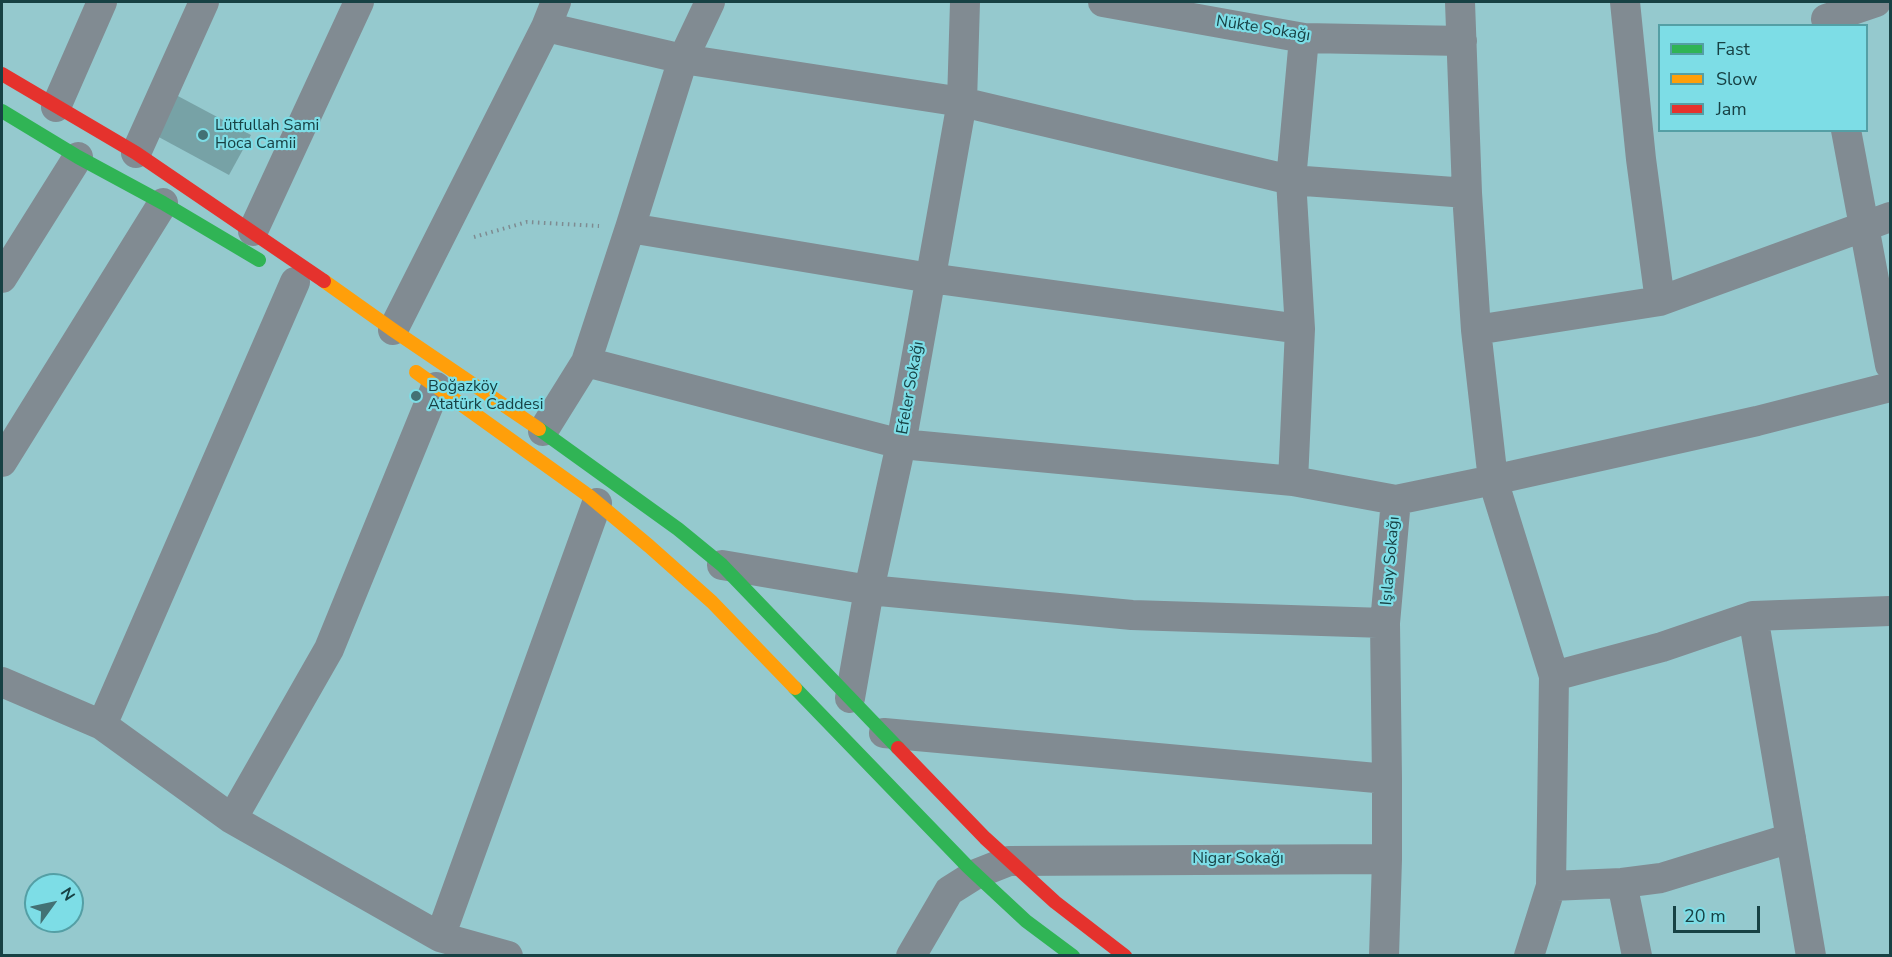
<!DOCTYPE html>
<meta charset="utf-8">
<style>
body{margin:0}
#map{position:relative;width:1892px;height:957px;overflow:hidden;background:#95c9ce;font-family:"Nunito Sans",sans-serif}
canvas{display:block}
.frame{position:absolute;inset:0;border:3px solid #174144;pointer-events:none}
.legend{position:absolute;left:1658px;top:24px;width:210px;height:108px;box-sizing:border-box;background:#7ddde6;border:2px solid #549fa5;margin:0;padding:8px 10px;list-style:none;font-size:18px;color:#174144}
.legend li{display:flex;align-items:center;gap:12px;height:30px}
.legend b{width:30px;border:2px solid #549fa5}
.north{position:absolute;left:24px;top:873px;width:60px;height:60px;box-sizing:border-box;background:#7ddde6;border:2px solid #549fa5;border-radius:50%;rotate:57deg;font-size:16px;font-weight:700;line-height:24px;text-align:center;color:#174144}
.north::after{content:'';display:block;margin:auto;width:21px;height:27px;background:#437174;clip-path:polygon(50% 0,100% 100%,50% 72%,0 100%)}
.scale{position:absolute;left:1673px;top:906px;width:87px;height:27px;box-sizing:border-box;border:3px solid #174144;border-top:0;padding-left:8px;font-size:18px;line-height:21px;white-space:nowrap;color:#174144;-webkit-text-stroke:4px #7ddde6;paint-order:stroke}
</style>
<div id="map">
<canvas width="1892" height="957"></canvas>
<div class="frame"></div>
<ul class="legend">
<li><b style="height:8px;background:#30b455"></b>Fast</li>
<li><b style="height:8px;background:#ff9f0a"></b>Slow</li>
<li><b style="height:8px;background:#e5322d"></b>Jam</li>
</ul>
<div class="north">N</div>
<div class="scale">20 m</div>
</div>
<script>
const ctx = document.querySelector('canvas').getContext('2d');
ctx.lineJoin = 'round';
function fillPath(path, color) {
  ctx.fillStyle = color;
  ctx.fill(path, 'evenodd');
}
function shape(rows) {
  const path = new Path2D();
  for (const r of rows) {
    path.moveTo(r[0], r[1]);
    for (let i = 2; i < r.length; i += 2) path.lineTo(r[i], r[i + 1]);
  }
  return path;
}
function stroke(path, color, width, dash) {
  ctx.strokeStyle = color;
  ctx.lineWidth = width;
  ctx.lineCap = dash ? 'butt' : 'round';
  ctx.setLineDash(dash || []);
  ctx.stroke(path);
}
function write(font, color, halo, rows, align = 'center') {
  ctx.font = font + ' "Nunito Sans",sans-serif';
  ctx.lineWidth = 4.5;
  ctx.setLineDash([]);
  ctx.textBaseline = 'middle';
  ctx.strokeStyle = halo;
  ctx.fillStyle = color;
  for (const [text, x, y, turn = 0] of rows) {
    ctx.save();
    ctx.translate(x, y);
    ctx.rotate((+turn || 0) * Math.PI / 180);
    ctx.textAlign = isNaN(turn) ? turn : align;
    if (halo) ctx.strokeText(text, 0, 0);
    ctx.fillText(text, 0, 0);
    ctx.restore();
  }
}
fillPath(shape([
 [176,95,251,135,229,175,155,135]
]), '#77a2a6');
stroke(shape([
 [474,237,527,222,599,226]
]), '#7e8b91', 4, [1.5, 4.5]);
stroke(shape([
 [1103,2,1304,38,1462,41],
 [1460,2,1467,193,1476,330,1493,480,1554,676,1551,886,1529,956],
 [1625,2,1641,159,1660,301],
 [1826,19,1876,2],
 [546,27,683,59,710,2],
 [1304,38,1291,180,1467,193],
 [56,107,102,2],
 [1846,130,1890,365],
 [136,153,204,2],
 [630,228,683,59,962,102,1291,180,1300,329],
 [253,231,359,2],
 [2,278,78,157],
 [393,330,546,27,556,2],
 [1476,330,1660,301,1890,217],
 [586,362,630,228,930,278,1300,329,1293,481],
 [543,431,586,362,901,444,962,102,965,2],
 [2,462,163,203],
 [722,565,869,590,901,444,1293,481,1396,500,1493,480,1757,421,1890,387],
 [1753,616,1811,956],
 [1385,623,1396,500],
 [1554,676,1662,647,1753,616,1890,611],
 [2,682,102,725,295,282],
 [850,698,869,590,1132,615,1385,623,1387,779,884,733],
 [102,725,232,819,329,649,436,387],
 [232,819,440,937,597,503],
 [1622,883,1637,956],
 [1551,886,1622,883,1661,878,1791,838],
 [440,937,508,956],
 [911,956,949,891,976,874,1009,861,1387,859,1387,779],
 [1384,956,1387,859]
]), '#818b92', 30);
stroke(shape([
 [2,111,78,157,163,203,259,260],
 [539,429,678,529,722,565,898,748],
 [795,688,968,867,1026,921,1073,956]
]), '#30b455', 14);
stroke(shape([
 [324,281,393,330,539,429],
 [416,372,589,496,649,546,712,602,795,688]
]), '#ff9f0a', 14);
stroke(shape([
 [2,74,136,153,324,281],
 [898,748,985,838,1055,902,1125,956]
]), '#e5322d', 14);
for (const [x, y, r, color] of [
 [203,135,6,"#437174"],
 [416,396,6,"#437174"]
]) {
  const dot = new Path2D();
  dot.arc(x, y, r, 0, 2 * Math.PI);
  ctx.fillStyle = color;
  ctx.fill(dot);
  stroke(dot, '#7ddde6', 2);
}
write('16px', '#174144', '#7ddde6', [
 ["Nükte Sokağı",1263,29,9],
 ["Efeler Sokağı",911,388,-80],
 ["Işılay Sokağı",1391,561,-85],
 ["Nigar Sokağı",1238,859]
]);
write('16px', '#174144', '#7ddde6', [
 ["Lütfullah Sami",215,126],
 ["Hoca Camii",215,144],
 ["Boğazköy",428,387],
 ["Atatürk Caddesi",428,405]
], 'left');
</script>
